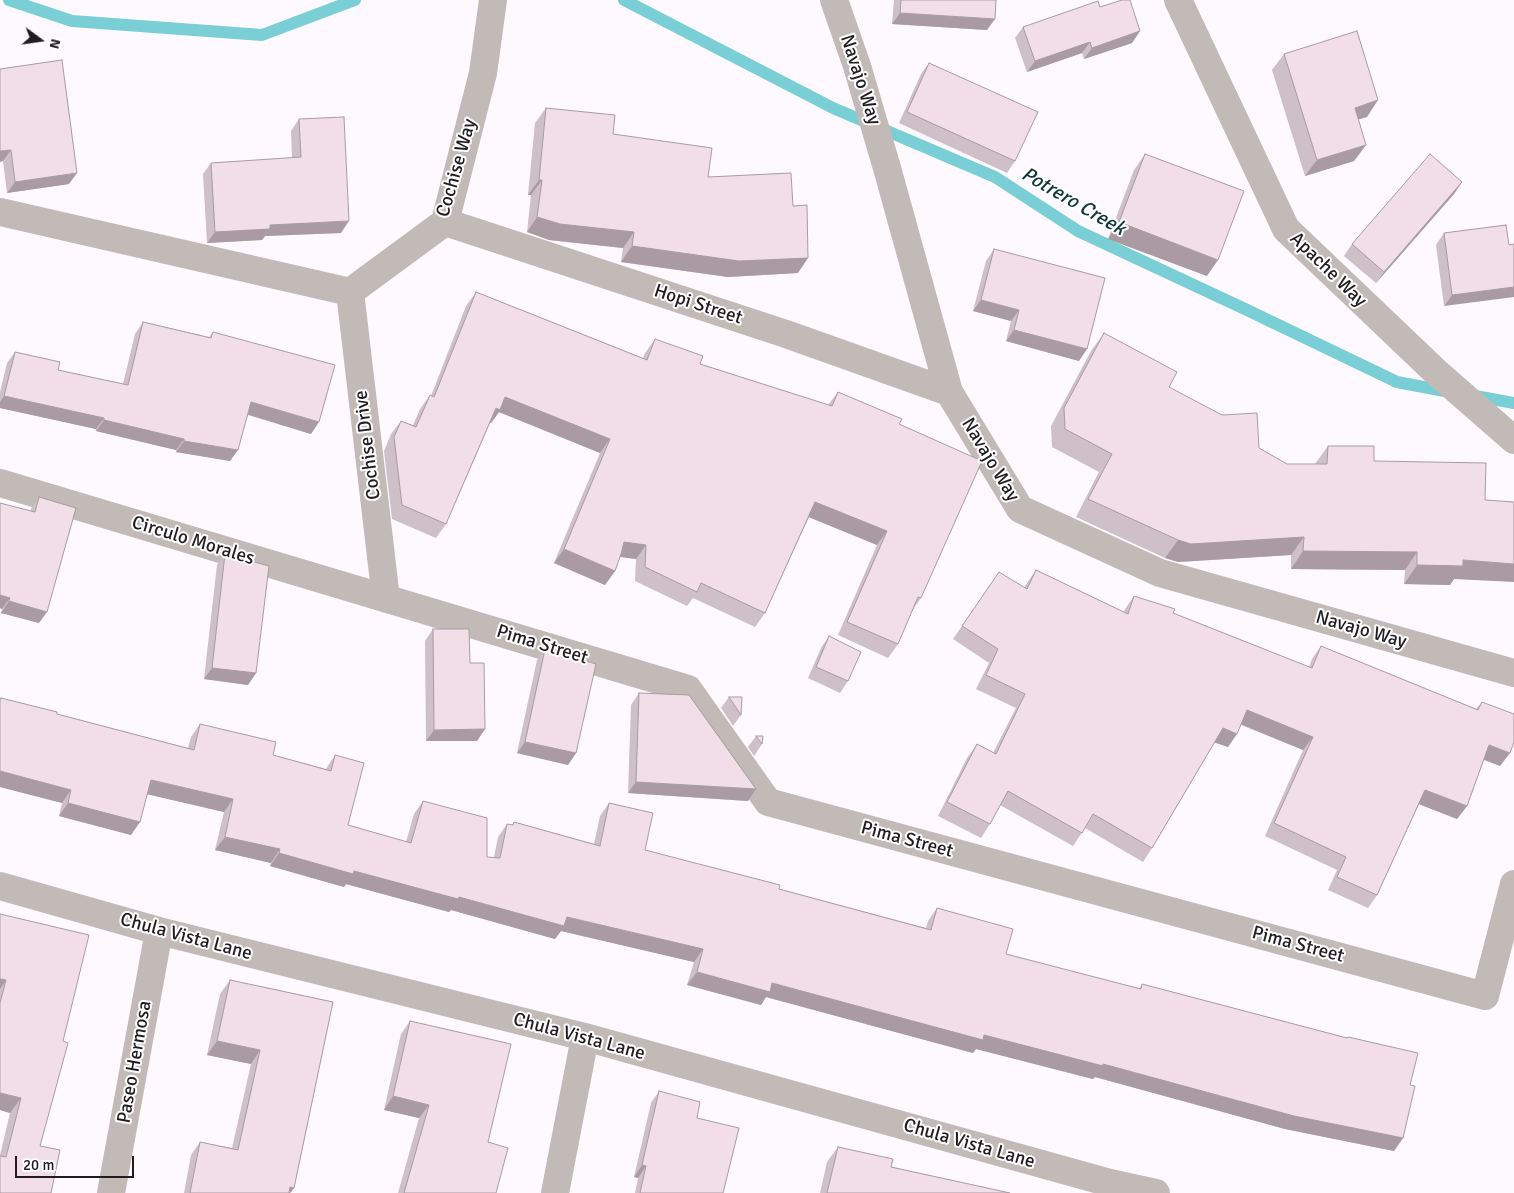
<!DOCTYPE html>
<style>
body{margin:0}
#map{position:relative;width:1514px;height:1193px;overflow:hidden;background:#fdf9ff;font-family:Signika,sans-serif}
canvas{display:block}
.north{position:absolute;left:15px;top:15px;width:50px;height:50px;-webkit-text-stroke:4px #fff;paint-order:stroke;rotate:104deg;font-size:14px;font-weight:700;line-height:20px;text-align:center;color:#201c21}
.north::after{content:'';display:block;margin:auto;width:18px;height:22px;background:#201c21;clip-path:polygon(50% 0,100% 100%,50% 72%,0 100%)}
.scale{position:absolute;left:15px;top:1156px;width:119px;height:22px;box-sizing:border-box;border:2px solid #201c21;border-top:0;padding-left:6px;font-size:15px;line-height:18px;white-space:nowrap;color:#201c21;-webkit-text-stroke:4px #fff;paint-order:stroke}
</style>
<div id="map">
<canvas width="1514" height="1193"></canvas>
<div class="north">N</div>
<div class="scale">20 m</div>
</div>
<script>
const ctx = document.querySelector('canvas').getContext('2d');
ctx.lineJoin = 'round';
function shape(rows) {
  const path = new Path2D();
  for (const r of rows) {
    path.moveTo(r[0], r[1]);
    for (let i = 2; i < r.length; i += 2) path.lineTo(r[i], r[i + 1]);
  }
  return path;
}
function stroke(path, color, width, dash) {
  ctx.strokeStyle = color;
  ctx.lineWidth = width;
  ctx.lineCap = dash ? 'butt' : 'round';
  ctx.setLineDash(dash || []);
  ctx.stroke(path);
}
function fillPath(path, color) {
  ctx.fillStyle = color;
  ctx.fill(path, 'evenodd');
}
function write(font, color, halo, rows, align = 'center') {
  ctx.font = font + ' Signika,sans-serif';
  ctx.lineWidth = 4;
  ctx.setLineDash([]);
  ctx.textBaseline = 'middle';
  ctx.strokeStyle = halo;
  ctx.fillStyle = color;
  for (const [text, x, y, turn = 0] of rows) {
    ctx.save();
    ctx.translate(x, y);
    ctx.rotate((+turn || 0) * Math.PI / 180);
    ctx.textAlign = isNaN(turn) ? turn : align;
    if (halo) ctx.strokeText(text, 0, 0);
    ctx.fillText(text, 0, 0);
    ctx.restore();
  }
}
stroke(shape([
 [9,0,72,21,262,35,355,0],
 [624,0,833,108,995,177,1078,231,1245,309,1397,382,1450,392],
 [1470,395,1514,403]
]), '#7aced6', 12);
stroke(shape([
 [834,0,857,66,887,168,949,392,1020,509,1160,573,1514,673],
 [1178,0,1286,229,1435,371,1514,440],
 [0,212,350,292],
 [445,222,786,334,949,392],
 [350,292,445,222,483,73,493,0],
 [350,292,386,599],
 [0,483,688,689,768,802,1485,996,1514,884],
 [0,886,159,931,585,1037,1110,1183,1156,1193],
 [111,1193,159,931],
 [555,1193,585,1037]
]), '#c2bab6', 28);
fillPath(shape([
 [894,0,996,0,987,30,892,24],
 [1100,7,1140,31,1132,43,1084,59,1082,53,1027,72,1015,38,1023,27],
 [1284,54,1367,117,1358,119,1366,145,1354,161,1305,176,1272,70],
 [929,63,1015,161,1007,173,899,123,921,74],
 [0,69,69,184,7,193,3,161],
 [546,108,613,134,708,177,793,206,798,273,728,277,621,262,623,248,549,240,527,232,531,195,528,195,535,123],
 [299,119,341,233,265,236,262,240,207,243,203,174,211,163,292,158,291,131],
 [1145,154,1207,276,1108,239,1134,170],
 [1462,182,1454,194,1376,283,1344,256,1352,244],
 [1506,225,1444,306,1436,245,1444,233],
 [994,249,1079,361,1006,341,1011,321,973,311,986,261],
 [476,292,643,358,645,353,655,339,700,364,828,405,838,392,899,424,921,598,912,611,898,644,888,658,838,635,877,545,809,517,765,613,755,627,693,598,687,606,635,581,636,559,620,557,615,571,605,585,554,563,600,453,499,412,491,423,490,423,446,524,436,538,392,519,384,451,391,434,401,421,413,425,420,409,430,395,431,396,466,306],
 [143,322,209,337,213,332,311,434,248,415,230,461,176,452,176,450,96,431,96,429,0,408,0,392,7,363,15,352,58,370,123,384,135,334],
 [1104,333,1169,387,1259,448,1287,464,1315,464,1328,446,1374,461,1454,579,1450,585,1404,584,1405,570,1291,569,1291,555,1178,562,1165,558,1076,517,1099,472,1052,447,1051,426,1091,351],
 [39,497,39,623,1,613,2,609,0,608,0,503,30,511,31,509],
 [225,554,256,673,248,685,204,679,217,565],
 [1036,570,1124,612,1125,609,1134,596,1173,613,1309,667,1312,659,1321,646,1476,709,1482,702,1500,766,1484,760,1467,806,1457,819,1419,804,1377,895,1368,908,1328,890,1337,870,1265,836,1303,750,1241,725,1228,747,1215,742,1152,848,1143,862,1085,828,1073,846,1000,805,990,824,981,838,938,816,967,758,977,744,993,753,1016,708,976,689,989,663,953,639,999,572,1024,588,1027,583],
 [433,629,470,663,485,729,477,741,426,741,425,641],
 [829,636,848,681,840,693,808,678,821,648],
 [545,649,576,753,568,765,517,753,537,660],
 [639,693,756,789,748,801,628,793,631,705],
 [729,697,741,715,733,726,721,708],
 [1,698,57,714,188,748,191,737,200,724,273,755,326,769,335,755,348,825,406,842,414,814,423,801,487,857,494,857,498,837,507,824,512,825,514,822,594,844,600,816,609,803,645,850,779,889,926,928,928,921,937,908,1006,954,1139,989,1142,984,1347,1038,1348,1037,1410,1085,1403,1138,1394,1151,1285,1129,1095,1077,1093,1079,976,1049,973,1053,766,997,761,1005,687,985,694,962,561,931,555,939,451,910,449,912,346,884,344,887,270,866,271,863,215,850,224,812,147,794,131,835,59,816,62,803,0,787,0,699],
 [756,736,762,744,754,756,748,747],
 [0,914,63,1041,40,1146,0,1193,0,1155,10,1113,0,1110],
 [230,980,333,1002,294,1188,290,1193,184,1193,191,1155,200,1142,232,1148,251,1064,207,1055,220,994],
 [410,1021,488,1142,496,1193,398,1193,419,1118,384,1110,401,1034],
 [659,1091,697,1118,723,1193,635,1193,638,1178,634,1177,651,1103],
 [838,1147,891,1167,1010,1193,820,1193,827,1162]
]), '#cfbfc6');
fillPath(shape([
 [900,13,995,19,987,30,892,24],
 [1140,31,1132,43,1084,59,1092,48],
 [1090,42,1082,53,1027,72,1035,61],
 [1378,100,1367,117,1343,124,1355,108],
 [1366,145,1354,161,1305,176,1317,160],
 [11,150,3,161,0,162,0,151],
 [77,173,69,184,7,193,15,182],
 [539,180,542,180,531,195,528,195],
 [1462,182,1454,194,1376,283,1384,272],
 [537,217,634,232,623,248,549,240,527,232],
 [349,221,341,233,265,236,262,240,207,243,215,232,270,225],
 [1119,222,1218,260,1207,276,1108,239],
 [632,246,808,258,798,273,728,277,621,262],
 [1514,287,1514,297,1444,306,1452,295],
 [981,300,1019,310,1011,321,973,311],
 [1014,330,1087,349,1079,361,1006,341],
 [4,396,104,418,96,429,0,408,0,402],
 [505,397,610,439,600,453,499,412,491,423,487,422],
 [251,402,319,422,311,434,243,413],
 [104,420,184,439,176,450,96,431],
 [184,441,238,450,230,461,176,452],
 [815,502,887,531,877,545,806,516],
 [1304,537,1291,555,1178,562,1165,558,1178,540],
 [624,542,646,545,636,559,614,556],
 [564,549,615,571,605,585,554,563],
 [1303,551,1417,552,1405,570,1291,569],
 [1463,560,1514,564,1514,582,1454,579,1450,585,1404,584,1417,565],
 [0,595,10,598,2,609,0,608],
 [9,601,47,612,39,623,1,613],
 [212,668,256,673,248,685,204,679],
 [1247,710,1313,737,1303,750,1238,723],
 [1223,728,1237,734,1228,747,1213,742],
 [485,729,477,741,426,741,434,730],
 [525,742,576,753,568,765,517,753],
 [1489,745,1510,753,1500,766,1480,758],
 [0,771,71,790,62,803,0,787],
 [151,780,233,799,224,812,142,793],
 [636,782,756,789,748,801,628,793],
 [1425,790,1467,806,1457,819,1416,803],
 [68,803,140,822,131,835,59,816],
 [225,837,280,849,271,863,215,850],
 [279,853,459,897,567,917,703,949,694,962,561,931,555,939,451,910,449,912,346,884,344,887,270,866],
 [697,972,772,983,1103,1064,1403,1138,1394,1151,1285,1129,1095,1077,1093,1079,976,1049,973,1053,766,997,761,1005,687,985],
 [0,979,6,980,0,989],
 [217,1041,260,1050,251,1064,207,1055],
 [0,1093,21,1098,10,1113,0,1110],
 [393,1096,429,1105,419,1118,384,1110],
 [642,1165,646,1166,638,1178,634,1177],
 [290,1187,294,1188,290,1193,286,1193]
]), '#a99ba1');
const building = shape([
 [901,0,996,0,995,19,900,13,901,0],
 [1122,0,1130,0,1140,31,1092,48,1090,42,1035,61,1023,27,1098,1,1100,7,1122,0],
 [1357,31,1378,100,1355,108,1366,145,1317,160,1284,54,1357,31],
 [62,60,77,173,15,182,11,150,0,151,0,69,62,60],
 [929,63,1038,112,1015,161,907,112,929,63],
 [546,108,615,115,613,134,712,148,708,177,791,173,793,206,807,205,808,258,739,261,632,246,634,232,560,224,537,217,542,180,539,180,546,108],
 [344,117,349,221,270,225,270,229,215,232,211,163,301,157,299,119,344,117],
 [1145,154,1244,191,1218,260,1119,222,1145,154],
 [1430,154,1462,182,1384,272,1352,244,1430,154],
 [1506,225,1509,245,1514,244,1514,287,1452,295,1444,233,1506,225],
 [994,249,1105,278,1087,349,1014,330,1019,310,981,300,994,249],
 [476,292,647,360,655,339,703,356,700,364,832,406,838,392,902,419,899,424,982,461,921,598,918,597,898,644,847,622,887,531,815,502,765,613,701,583,697,592,645,567,646,545,624,542,621,554,615,571,564,549,610,439,505,397,500,410,496,408,446,524,402,505,394,437,401,421,416,427,430,395,434,397,476,292],
 [143,322,211,338,213,332,335,365,319,422,251,402,238,450,184,441,184,439,104,420,104,418,4,396,15,352,60,362,58,370,128,385,143,322],
 [1104,333,1177,372,1169,387,1222,415,1257,413,1259,448,1287,464,1327,464,1328,446,1374,446,1374,461,1486,463,1485,500,1514,502,1514,564,1463,560,1463,566,1417,565,1417,552,1303,551,1304,537,1191,544,1178,540,1088,499,1112,454,1065,429,1064,408,1104,333],
 [39,497,76,508,47,612,9,601,10,598,0,595,0,503,35,512,39,497],
 [225,554,269,566,256,673,212,668,225,554],
 [1036,570,1128,614,1134,596,1175,609,1173,613,1312,668,1321,646,1478,710,1482,702,1514,714,1514,742,1510,753,1489,745,1467,806,1425,790,1377,895,1337,877,1346,857,1274,823,1313,737,1247,710,1237,734,1223,728,1152,848,1093,814,1082,833,1008,791,990,824,947,802,977,744,996,754,1025,694,986,675,998,649,962,626,999,572,1027,589,1036,570],
 [433,629,469,629,470,663,484,663,485,729,434,730,433,629],
 [829,636,861,652,848,681,816,667,829,636],
 [545,649,596,664,576,753,525,742,545,649],
 [639,693,689,695,756,789,636,782,639,693],
 [729,697,742,697,741,715,729,697],
 [1,698,57,712,57,714,194,750,200,724,276,742,273,755,331,771,335,755,364,763,348,825,411,843,423,801,487,818,487,857,500,858,507,824,513,825,514,822,600,846,609,803,653,813,645,850,780,885,779,889,931,930,937,908,1013,929,1006,954,1141,989,1142,984,1347,1038,1348,1037,1418,1053,1410,1085,1415,1086,1403,1138,1294,1116,1103,1064,1103,1066,984,1035,983,1040,772,983,770,992,697,972,703,949,567,917,564,926,459,897,458,899,354,871,353,874,279,853,280,849,225,837,233,799,151,780,140,822,68,803,71,790,0,771,0,700,1,698],
 [756,736,763,736,762,744,756,736],
 [0,914,89,935,63,1041,68,1043,40,1146,60,1150,51,1193,0,1193,0,1156,6,1157,21,1098,0,1093,0,1003,6,980,0,979,0,914],
 [230,980,333,1002,294,1188,290,1187,289,1193,190,1193,200,1142,238,1150,260,1050,217,1041,230,980],
 [410,1021,511,1044,488,1142,508,1148,496,1193,404,1193,429,1105,393,1096,410,1021],
 [659,1091,700,1102,697,1118,739,1128,723,1193,640,1193,646,1166,642,1165,659,1091],
 [838,1147,893,1159,891,1167,1010,1193,827,1193,838,1147]
]);
fillPath(building, '#f1dee6');
stroke(building, '#a99ba1', 1);
write('19px', '#201c21', '#fff', [
 ["Navajo Way",860,80,72],
 ["Cochise Way",457,168,-74],
 ["Apache Way",1328,270,44],
 ["Hopi Street",698,305,18],
 ["Cochise Drive",368,445,-97],
 ["Navajo Way",990,460,59],
 ["Circulo Morales",193,541,17],
 ["Navajo Way",1361,630,16],
 ["Pima Street",542,645,17],
 ["Pima Street",907,840,15],
 ["Chula Vista Lane",186,937,15],
 ["Pima Street",1298,945,15],
 ["Chula Vista Lane",579,1037,15],
 ["Paseo Hermosa",135,1062,-80],
 ["Chula Vista Lane",969,1144,16]
]);
write('italic 20px', '#0e373b', '#fff', [
 ["Potrero Creek",1073,202,30]
]);
</script>
